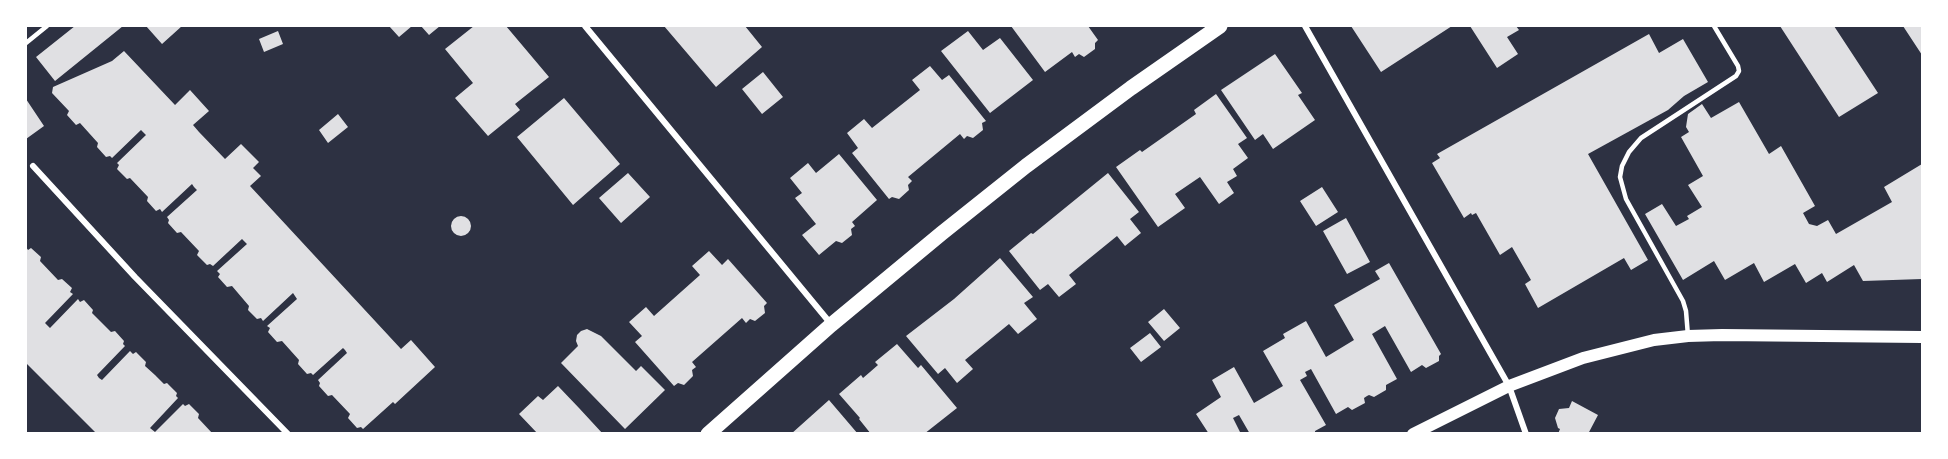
<!DOCTYPE html>
<style>
body{margin:0}
#map{position:relative;width:1948px;height:459px;overflow:hidden;background:#2d3142;font-family:Signika,sans-serif}
canvas{display:block}
.frame{position:absolute;inset:0;border:27px solid #fff;pointer-events:none}
</style>
<div id="map">
<canvas width="1948" height="459"></canvas>
<div class="frame"></div>
</div>
<script>
const ctx = document.querySelector('canvas').getContext('2d');
ctx.lineJoin = 'round';
function fillPath(path, color) {
  ctx.fillStyle = color;
  ctx.fill(path, 'evenodd');
}
function shape(rows) {
  const path = new Path2D();
  for (const r of rows) {
    if (r.length === 3) {
      path.moveTo(r[0] + r[2], r[1]);
      path.arc(r[0], r[1], r[2], 0, 2 * Math.PI);
      continue;
    }
    path.moveTo(r[0], r[1]);
    for (let i = 2; i < r.length; i += 2) path.lineTo(r[i], r[i + 1]);
  }
  return path;
}
function stroke(path, color, width, dash) {
  ctx.strokeStyle = color;
  ctx.lineWidth = width;
  ctx.lineCap = dash ? 'butt' : 'round';
  ctx.setLineDash(dash || []);
  ctx.stroke(path);
}
fillPath(shape([
 [75,26,123,26,55,81,36,57],
 [146,26,182,26,162,44],
 [389,26,412,26,399,37],
 [421,26,440,26,429,35],
 [474,26,506,26,549,77,515,104,520,110,488,136,455,98,473,83,445,49],
 [664,26,745,26,762,47,716,87],
 [1011,26,1088,26,1098,40,1095,43,1095,49,1084,57,1079,54,1075,57,1072,52,1045,72],
 [1351,26,1395,26,1396,27,1399,26,1452,26,1381,72],
 [1470,26,1516,26,1519,30,1507,37,1518,54,1497,68],
 [1780,26,1834,26,1878,93,1839,117],
 [1903,26,1922,26,1922,55],
 [278,31,283,44,264,52,259,39],
 [968,31,983,50,1000,38,1033,80,990,113,941,51],
 [1649,34,1659,53,1683,39,1708,82,1684,96,1668,110,1588,154,1648,260,1631,270,1624,258,1538,308,1525,284,1531,280,1512,247,1500,255,1476,213,1472,215,1471,213,1464,218,1432,163,1440,158,1437,154],
 [124,51,175,105,190,90,209,111,193,125,199,132,225,159,241,144,259,162,253,168,261,176,250,186,401,349,411,340,435,367,395,404,393,402,363,429,361,427,357,428,348,418,350,414,332,395,328,396,319,386,320,383,318,380,347,353,345,350,343,348,313,375,311,373,307,374,298,364,299,360,282,341,277,342,268,332,270,328,267,326,297,299,293,293,263,321,261,318,257,319,248,310,249,306,232,286,227,287,218,277,220,274,217,271,247,244,242,239,213,266,210,264,207,265,197,255,199,251,181,232,177,233,168,223,169,220,167,217,197,190,194,187,192,184,162,212,160,209,156,211,147,201,148,197,130,178,127,179,117,169,119,165,117,163,146,135,141,130,112,158,110,156,106,157,97,147,98,143,80,123,76,125,67,115,69,111,52,93,53,87,112,61],
 [1275,54,1302,93,1298,95,1315,120,1273,149,1263,134,1255,140,1221,90],
 [930,66,942,80,949,75,986,121,982,123,983,130,973,138,967,136,964,139,960,134,908,177,912,181,908,185,909,190,899,199,892,197,889,199,852,153,858,148,847,133,864,119,872,128,920,90,912,80],
 [763,72,783,97,762,114,742,89],
 [1216,94,1247,138,1238,144,1248,158,1233,169,1237,176,1227,182,1234,193,1219,204,1200,177,1175,194,1185,208,1158,227,1116,167,1140,150,1142,152,1196,114,1194,110],
 [564,98,620,164,573,205,517,137],
 [26,99,44,126,26,139],
 [1739,102,1769,154,1781,146,1815,206,1803,213,1809,224,1817,226,1828,220,1836,234,1892,202,1884,187,1922,164,1922,279,1863,281,1854,265,1827,282,1822,273,1806,283,1795,264,1764,282,1754,263,1725,280,1714,261,1683,280,1645,214,1662,204,1676,226,1689,219,1687,216,1702,207,1688,185,1703,176,1681,137,1689,132,1686,127,1688,114,1702,104,1711,118],
 [338,114,348,127,328,143,319,130],
 [839,154,877,200,852,222,855,226,851,229,852,235,842,243,836,241,819,255,802,235,816,224,795,198,802,193,790,178,808,163,816,173],
 [628,173,650,197,621,223,599,198],
 [1108,173,1139,212,1130,219,1141,233,1125,246,1117,236,1069,275,1076,284,1059,297,1048,284,1040,290,1009,251,1031,233,1033,234],
 [1322,187,1338,212,1316,226,1300,201],
 [461,226,10],
 [1346,218,1370,262,1347,274,1323,231],
 [26,247,28,250,31,248,41,257,40,261,58,280,62,279,72,288,70,292,73,294,45,323,50,328,78,299,80,302,84,300,93,310,92,313,111,332,115,331,124,341,123,344,125,346,97,375,99,378,102,380,130,351,133,354,136,352,146,362,145,366,155,375,164,384,167,383,177,393,176,396,178,398,150,428,155,432,183,404,185,406,189,404,199,414,198,418,213,434,97,434,26,363],
 [709,251,722,265,728,259,767,303,764,306,765,313,755,321,750,319,746,323,742,318,692,362,696,367,692,370,693,376,684,385,678,383,674,386,635,342,642,336,629,322,646,307,654,316,700,275,692,266],
 [1000,258,1033,297,1024,303,1037,319,1018,334,1009,324,965,360,973,369,957,383,945,368,938,374,906,336,954,299],
 [1389,263,1441,354,1439,356,1439,361,1426,368,1422,365,1411,372,1385,326,1372,334,1397,379,1386,385,1386,390,1374,397,1369,395,1367,396,1364,398,1365,403,1352,410,1348,407,1336,414,1311,369,1305,372,1307,376,1300,380,1326,425,1315,431,1315,434,1250,434,1239,415,1233,418,1241,434,1209,434,1196,414,1221,397,1212,380,1234,367,1254,403,1283,386,1263,351,1285,338,1283,334,1306,321,1326,357,1354,340,1334,305,1380,279,1375,271],
 [1164,309,1180,328,1164,341,1148,322],
 [587,329,601,336,636,371,641,366,665,390,625,429,561,363,578,346,576,341,577,335,581,331],
 [1150,333,1161,347,1141,362,1130,348],
 [897,344,918,368,921,365,957,408,924,434,871,434,859,419,860,418,839,394,861,375,863,378,870,372,878,365,875,362],
 [558,386,579,408,603,434,538,434,519,414,538,396,543,400],
 [829,400,858,434,791,434],
 [1572,401,1598,415,1588,434,1558,434,1560,429,1558,428,1555,418,1559,409,1569,408]
]), '#e0e0e3');
stroke(shape([
 [26,43,47,26],
 [1688,336,1686,311,1683,301,1626,199,1620,177,1622,166,1629,152,1641,138,1736,76,1739,71,1738,66,1714,26]
]), '#fff', 4.5);
stroke(shape([
 [585,26,831,324],
 [1305,26,1509,386,1526,434],
 [33,166,135,277,288,434]
]), '#fff', 6);
stroke(shape([
 [1413,434,1509,386,1583,358,1654,340,1688,336,1722,335,1922,337]
]), '#fff', 12);
stroke(shape([
 [708,434,831,325,942,233,1026,166,1131,88,1220,26]
]), '#fff', 15);
</script>
